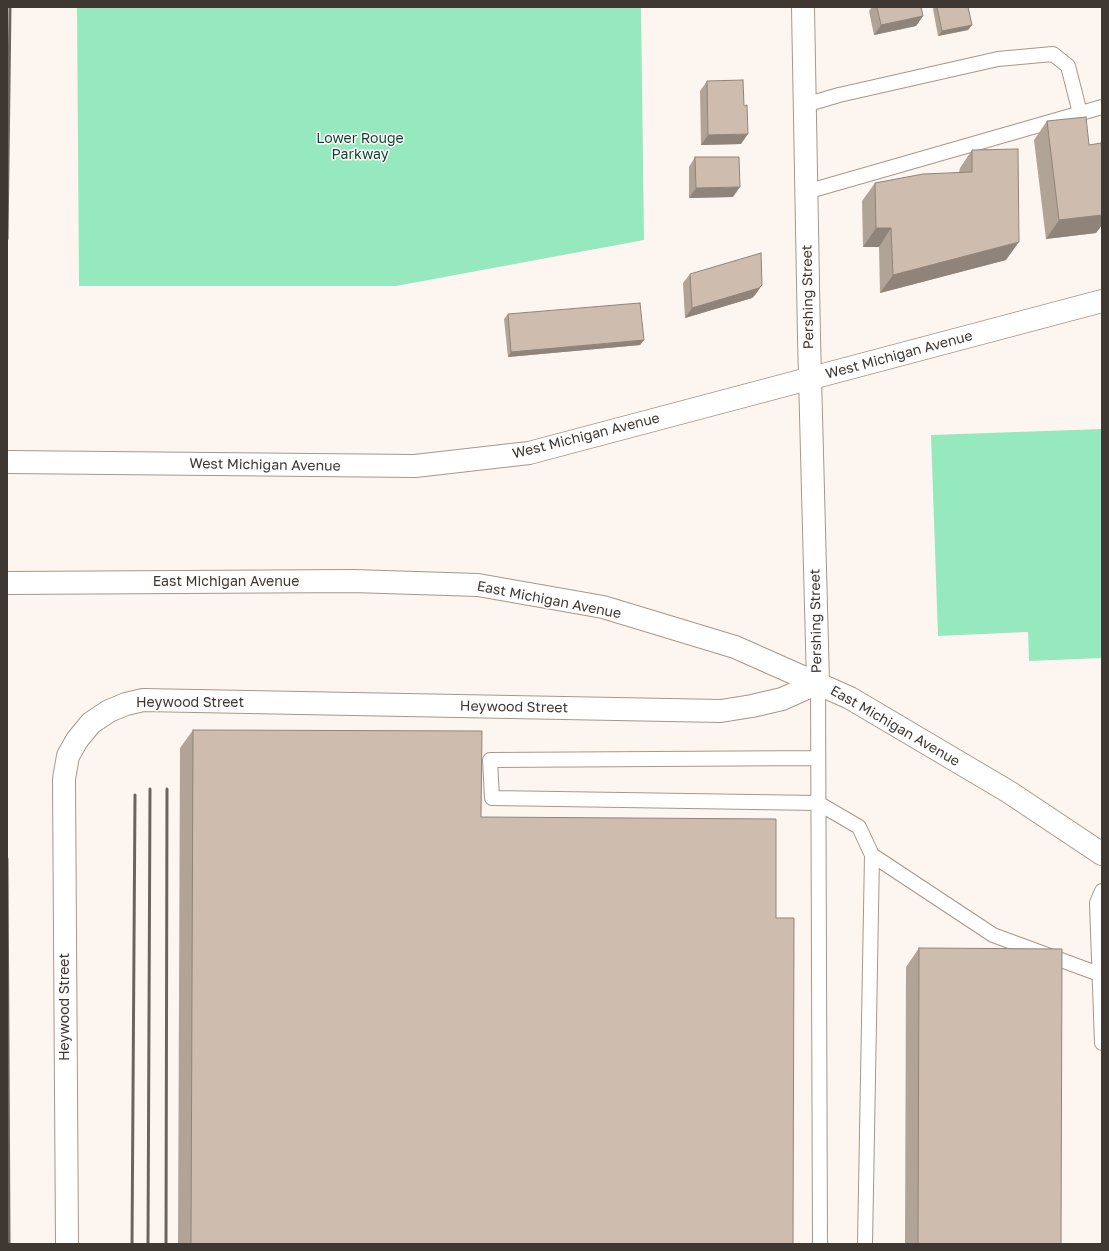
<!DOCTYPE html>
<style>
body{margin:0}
#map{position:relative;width:1109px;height:1251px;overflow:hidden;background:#fdf6f0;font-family:"Golos Text",sans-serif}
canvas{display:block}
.frame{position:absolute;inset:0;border:8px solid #3f3832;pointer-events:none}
</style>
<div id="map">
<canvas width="1109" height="1251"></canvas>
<div class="frame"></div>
</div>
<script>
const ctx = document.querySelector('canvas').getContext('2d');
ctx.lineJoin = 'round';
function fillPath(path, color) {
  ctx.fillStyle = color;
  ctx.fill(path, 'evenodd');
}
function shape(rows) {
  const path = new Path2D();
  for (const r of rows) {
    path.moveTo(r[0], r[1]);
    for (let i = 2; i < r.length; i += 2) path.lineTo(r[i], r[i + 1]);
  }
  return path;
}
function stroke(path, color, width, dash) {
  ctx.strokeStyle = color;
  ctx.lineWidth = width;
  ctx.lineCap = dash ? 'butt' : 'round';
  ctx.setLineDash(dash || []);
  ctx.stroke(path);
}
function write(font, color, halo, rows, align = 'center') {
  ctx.font = font + ' "Golos Text",sans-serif';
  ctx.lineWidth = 3;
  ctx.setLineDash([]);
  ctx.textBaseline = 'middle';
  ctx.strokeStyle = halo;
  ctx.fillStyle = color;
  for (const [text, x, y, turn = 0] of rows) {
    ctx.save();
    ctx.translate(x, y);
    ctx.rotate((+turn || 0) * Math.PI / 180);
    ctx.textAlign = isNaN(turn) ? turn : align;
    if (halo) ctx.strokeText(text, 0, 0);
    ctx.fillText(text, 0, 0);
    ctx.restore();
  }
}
fillPath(shape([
 [77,7,641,7,644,240,396,286,79,286],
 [1102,429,1102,658,1029,661,1028,632,938,636,931,435]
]), '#96e9be');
const service = shape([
 [805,105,839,95,998,59,1053,54,1068,66,1080,113],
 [806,192,1102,107],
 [818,683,820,1244],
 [818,758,490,760,492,798,818,803,859,827,872,855,865,1244],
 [872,855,993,935,1099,974],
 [1102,891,1097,903,1102,1043]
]);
const minor = shape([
 [67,1244,64,779,68,756,77,740,91,723,109,711,126,704,143,700,721,711,752,706,782,699,818,683,809,338,803,7]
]);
const primary = shape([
 [7,462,415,466,529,453,1102,301],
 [7,583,353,581,478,585,603,607,735,647,850,698,1009,792,1102,854]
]);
stroke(service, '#a79789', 16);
stroke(minor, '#a79789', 24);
stroke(primary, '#a79789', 24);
stroke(service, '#fff', 14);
stroke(minor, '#fff', 22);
stroke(primary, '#fff', 22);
stroke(shape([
 [7,239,10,7],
 [7,859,9,1244],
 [132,1244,135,795],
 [148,1244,150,789],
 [166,1244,167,789]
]), '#6c655f', 3);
fillPath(shape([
 [872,7,921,7,923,16,916,26,874,35,869,11],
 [934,7,968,7,972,25,968,30,938,36,933,9],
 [707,81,741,144,701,145,700,91],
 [1047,121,1089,145,1102,154,1102,225,1096,233,1046,239,1034,140],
 [972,150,1006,260,880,293,879,247,863,247,862,201,875,183,959,172,960,168],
 [695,157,733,197,689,198,689,167],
 [690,274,762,285,755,295,752,298,685,318,683,283],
 [508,314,644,340,640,345,508,357,504,319],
 [193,730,481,817,776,918,793,1244,178,1244,180,748],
 [919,948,1061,1244,905,1244,906,967]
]), '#b1a396');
fillPath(shape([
 [923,16,916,26,874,35,881,25],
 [972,25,968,30,938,36,942,31],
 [748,134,741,144,701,145,708,135],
 [740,187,733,197,689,198,696,188],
 [1102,215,1102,225,1096,233,1046,239,1059,220],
 [876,228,891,228,879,247,863,247],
 [1019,242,1006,260,880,293,893,275],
 [762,285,755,295,752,298,685,318,692,308],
 [644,340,640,345,508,357,511,352]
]), '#90847a');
const building = shape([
 [877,7,921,7,923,16,881,25,877,7],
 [937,7,968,7,972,25,942,31,937,7],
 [743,80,744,106,747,105,748,134,708,135,707,81,743,80],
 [1086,117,1089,145,1101,143,1102,154,1102,215,1059,220,1047,121,1086,117],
 [1018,149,1019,242,893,275,891,228,876,228,875,183,923,174,972,172,972,150,1018,149],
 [695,157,739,157,740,187,696,188,695,157],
 [761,253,762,285,759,288,692,308,690,274,761,253],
 [640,303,644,340,511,352,508,314,640,303],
 [193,730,482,731,481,817,776,819,776,918,794,918,793,1244,191,1244,193,730],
 [919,948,1062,949,1061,1244,918,1244,919,948]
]);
fillPath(building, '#cebdaf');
stroke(building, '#90847a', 1);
write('14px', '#0f3f2b', '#fff', [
 ["Lower Rouge",360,139],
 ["Parkway",360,155]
]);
write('14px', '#3f3832', '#fff', [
 ["Pershing Street",808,297,-91],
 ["West Michigan Avenue",899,355,-15],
 ["West Michigan Avenue",586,436,-14],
 ["West Michigan Avenue",265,465,1],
 ["East Michigan Avenue",226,582],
 ["East Michigan Avenue",549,600,11],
 ["Pershing Street",816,621,-91],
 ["Heywood Street",190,703],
 ["Heywood Street",514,707,1],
 ["East Michigan Avenue",895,726,30],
 ["Heywood Street",65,1007,-90]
]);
</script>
